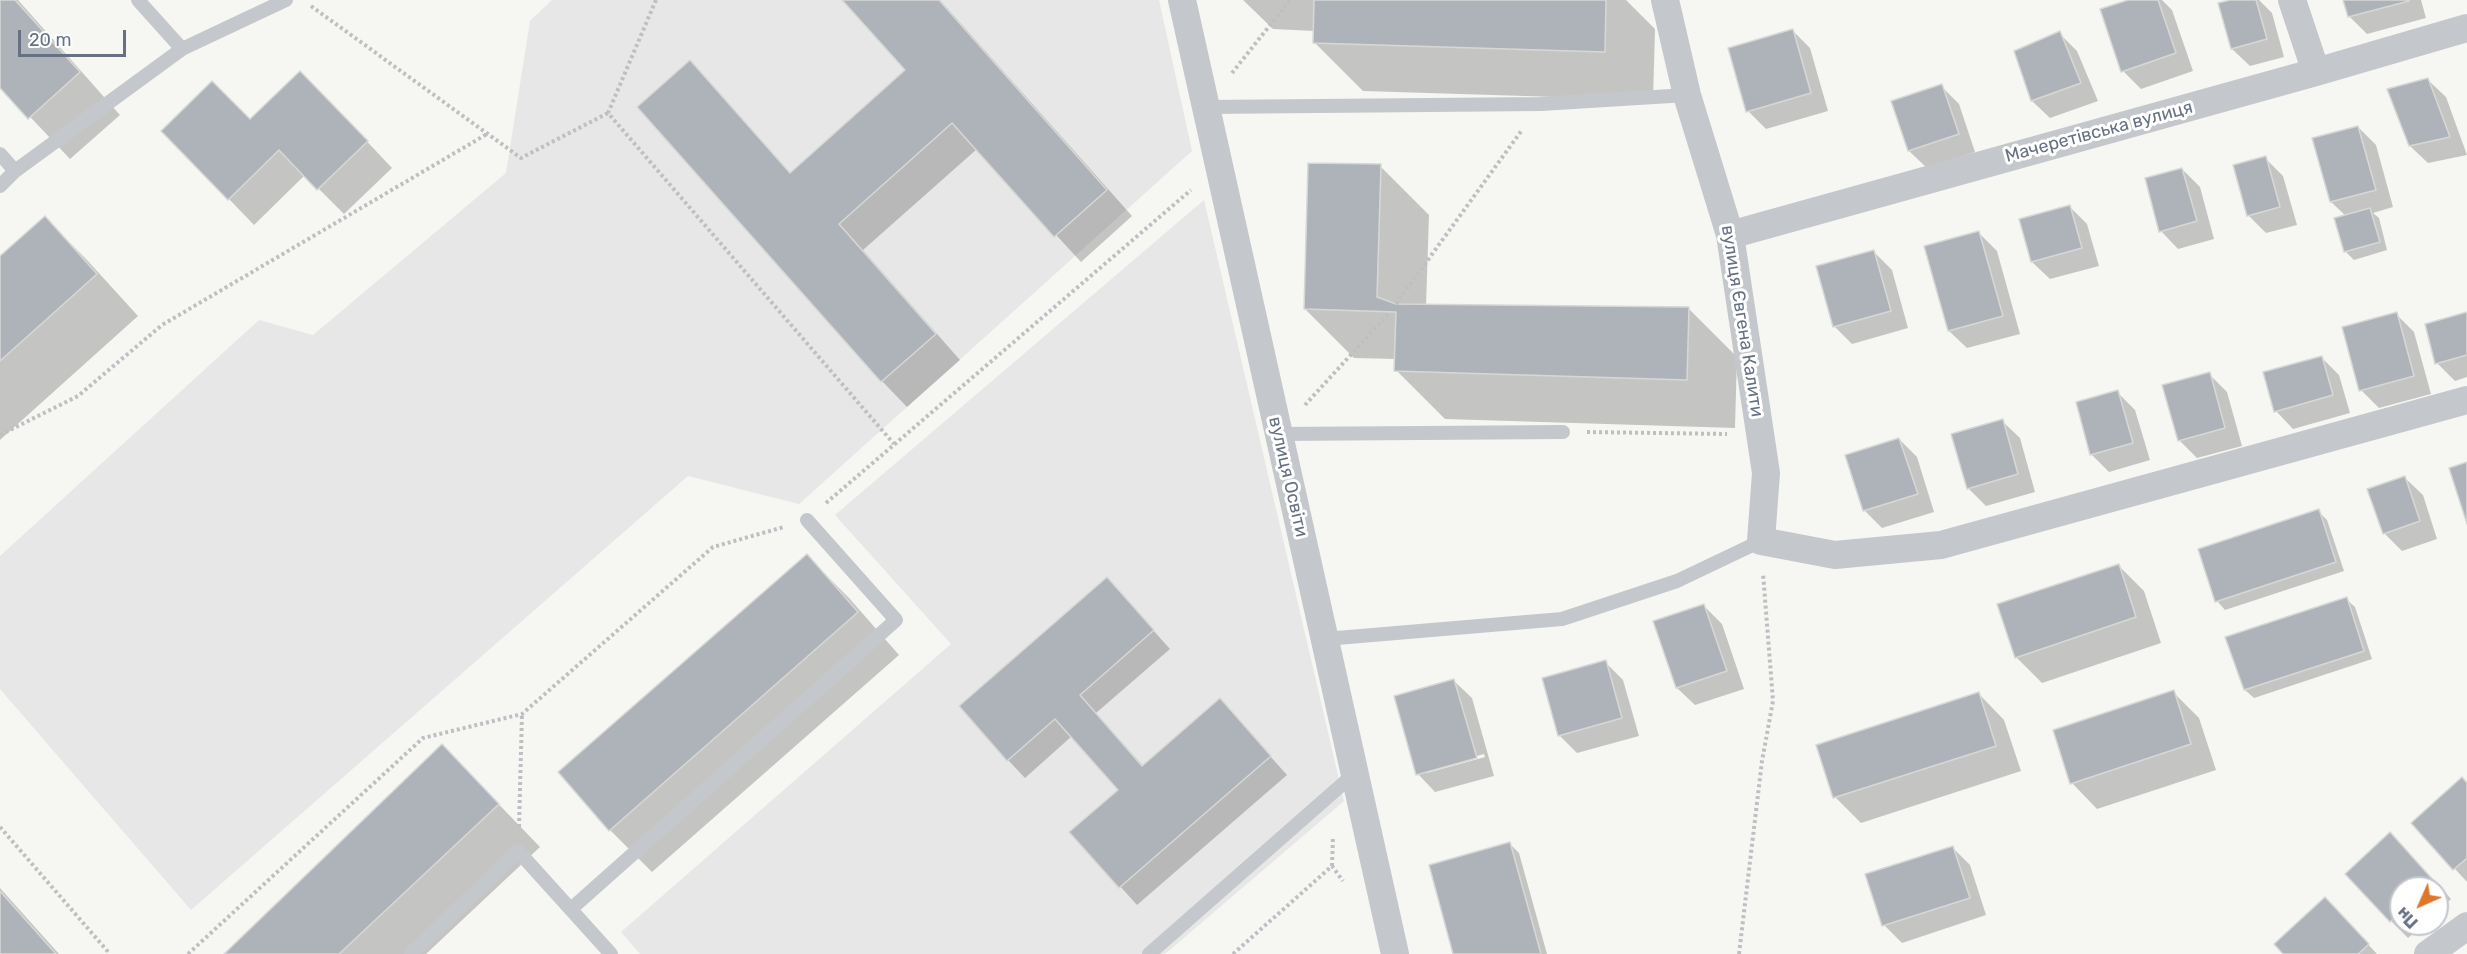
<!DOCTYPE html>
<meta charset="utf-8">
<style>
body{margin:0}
#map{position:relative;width:2467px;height:954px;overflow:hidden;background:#f6f6f3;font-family:Rubik,sans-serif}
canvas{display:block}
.north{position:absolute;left:2389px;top:876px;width:60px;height:60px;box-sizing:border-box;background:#fff;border:2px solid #c2c6cd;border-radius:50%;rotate:225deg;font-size:16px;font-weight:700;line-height:24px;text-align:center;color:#667183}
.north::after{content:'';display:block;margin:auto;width:21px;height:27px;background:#df772b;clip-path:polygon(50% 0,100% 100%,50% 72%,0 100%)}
.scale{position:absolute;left:18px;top:30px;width:108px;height:27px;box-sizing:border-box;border:3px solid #667183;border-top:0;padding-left:8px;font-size:18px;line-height:21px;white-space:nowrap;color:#667183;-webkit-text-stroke:4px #fff;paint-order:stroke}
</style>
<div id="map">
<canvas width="2467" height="954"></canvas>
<div class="north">Пн</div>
<div class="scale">20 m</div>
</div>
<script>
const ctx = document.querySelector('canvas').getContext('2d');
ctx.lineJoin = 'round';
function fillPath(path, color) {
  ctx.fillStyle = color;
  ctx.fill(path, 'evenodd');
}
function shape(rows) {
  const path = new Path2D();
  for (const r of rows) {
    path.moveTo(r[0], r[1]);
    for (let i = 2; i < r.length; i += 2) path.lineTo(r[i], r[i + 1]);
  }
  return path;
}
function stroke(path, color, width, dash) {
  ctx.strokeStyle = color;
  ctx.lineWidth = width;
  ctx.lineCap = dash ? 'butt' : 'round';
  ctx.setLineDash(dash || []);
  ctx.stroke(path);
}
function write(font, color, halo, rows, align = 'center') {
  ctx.font = font + ' Rubik,sans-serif';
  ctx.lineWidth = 6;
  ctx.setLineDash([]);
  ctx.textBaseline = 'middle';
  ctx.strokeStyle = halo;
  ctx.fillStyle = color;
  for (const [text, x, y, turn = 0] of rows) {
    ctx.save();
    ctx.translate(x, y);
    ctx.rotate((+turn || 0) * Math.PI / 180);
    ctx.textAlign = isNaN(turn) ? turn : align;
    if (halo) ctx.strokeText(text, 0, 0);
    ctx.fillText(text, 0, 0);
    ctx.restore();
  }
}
fillPath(shape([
 [552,0,1159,0,1192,151,799,504,688,476,191,910,0,689,0,556,259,320,313,335,506,173,530,21],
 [1204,200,1344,801,1165,954,640,954,621,932,951,644,835,515]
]), '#e6e7e6');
fillPath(shape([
 [0,0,18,0,120,115,70,159,0,85],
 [844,0,940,0,1132,216,1081,262,977,149,863,250,960,360,907,407,882,381,690,62,791,174,907,70],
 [1243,0,1626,0,1655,29,1653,100,1363,91,1314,42,1315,31,1273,29],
 [2132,0,2162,0,2172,10,2193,71,2141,89,2123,71],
 [2236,0,2259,0,2272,13,2284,57,2250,66,2232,49],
 [2345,0,2421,0,2426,18,2367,34,2349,16],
 [1792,30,1810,48,1828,111,1766,129,1748,111],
 [2059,33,2077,51,2098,101,2050,118,2032,101],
 [2428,80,2446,97,2467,155,2428,163,2410,146],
 [1941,86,1959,104,1975,152,1927,168,1909,151],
 [326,98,392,168,344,214,305,175,254,225,229,199,250,121],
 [2358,127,2376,145,2393,207,2373,213,2379,218,2387,250,2354,260,2345,251,2346,216,2331,202],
 [2265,158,2283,176,2297,225,2266,233,2249,216],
 [1380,166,1429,215,1426,306,1688,308,1737,357,1735,428,1445,419,1396,370,1396,359,1354,358,1305,309],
 [2182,169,2200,187,2214,239,2178,249,2161,231],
 [2069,206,2087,224,2099,266,2050,279,2032,262,2020,220],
 [45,218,87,260,138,316,0,440,0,258],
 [1979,233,1997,251,2020,334,1967,348,1949,331],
 [1874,252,1892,270,1908,328,1852,344,1834,326],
 [2396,314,2414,332,2431,394,2379,408,2361,390],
 [2467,314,2467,377,2455,381,2437,363],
 [2321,357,2339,375,2350,413,2293,429,2276,411],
 [2209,374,2227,392,2242,446,2197,458,2179,440],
 [2117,392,2135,410,2150,460,2109,472,2091,454],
 [2002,421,2020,438,2035,492,1986,506,1968,488],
 [1899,439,1917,457,1934,512,1882,528,1864,510],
 [2405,478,2423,495,2437,539,2402,551,2384,533],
 [2318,511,2327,520,2344,571,2225,610,2217,601,2200,550],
 [807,556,849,598,899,655,652,872,610,830],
 [2118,565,2144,591,2161,643,2042,683,2016,657],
 [1107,579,1170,649,1096,713,1144,767,1220,700,1287,775,1137,905,1071,832,1120,790,1072,736,1025,778,1008,760],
 [2346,599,2355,607,2372,659,2254,698,2245,690],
 [1704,606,1722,624,1744,689,1695,705,1677,688,1655,622],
 [1605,662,1623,680,1639,736,1577,753,1559,735],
 [1454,681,1472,698,1494,776,1435,792,1418,774],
 [1484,754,1485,757,1427,773,1427,770],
 [2173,692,2199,718,2216,770,2097,809,2072,783],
 [1979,694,2004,720,2021,771,1861,823,1835,797],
 [2467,784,2467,882,2413,823],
 [483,788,540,847,426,954,226,954],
 [1510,844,1519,853,1547,954,1455,954],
 [1952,847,1970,865,1986,915,1902,943,1884,925],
 [2408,852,2451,899,2437,912,2437,888,2401,888,2401,924,2424,924,2408,938,2391,921],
 [0,888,59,954,0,954],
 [2343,917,2377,954,2285,954]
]), '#0003');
const building = shape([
 [0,0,15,0,80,72,28,119,0,88,0,0],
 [842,0,939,0,1107,190,1054,237,952,123,839,224,936,334,881,382,637,107,690,60,790,173,905,70,842,0],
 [1314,0,1606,0,1605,52,1313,43,1314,0],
 [2128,0,2158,0,2176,53,2121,72,2100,9,2128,0],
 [2230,0,2256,0,2267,39,2231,49,2218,3,2230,0],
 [2343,0,2409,0,2409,1,2348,17,2343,0],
 [1793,29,1811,93,1746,112,1728,48,1793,29],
 [2060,31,2081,83,2031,101,2014,51,2060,31],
 [300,71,368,141,317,190,279,150,228,200,161,131,212,81,250,119,300,71],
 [2428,78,2450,137,2409,146,2387,89,2428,78],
 [1942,84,1959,134,1908,151,1891,101,1942,84],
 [2358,126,2376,190,2330,202,2312,138,2358,126],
 [2266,156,2280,207,2247,216,2233,165,2266,156],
 [1308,163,1381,164,1377,297,1396,304,1689,307,1687,380,1394,371,1396,312,1304,309,1308,163],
 [2182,168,2197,221,2159,232,2145,178,2182,168],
 [2070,205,2082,248,2031,262,2019,219,2070,205],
 [2370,208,2380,242,2344,252,2334,218,2370,208],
 [45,216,97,274,0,361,0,256,45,216],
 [1979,231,2003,316,1948,331,1924,246,1979,231],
 [1874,250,1891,311,1833,327,1816,266,1874,250],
 [2397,312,2414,376,2359,391,2342,327,2397,312],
 [2467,312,2467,355,2435,364,2425,324,2467,312],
 [2322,356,2333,395,2274,412,2263,372,2322,356],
 [2210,372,2225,428,2178,441,2162,385,2210,372],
 [2118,390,2133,443,2090,455,2076,402,2118,390],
 [2003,419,2018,474,1967,489,1951,434,2003,419],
 [1899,438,1918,494,1863,511,1845,455,1899,438],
 [2467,462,2467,524,2449,468,2467,462],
 [2405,476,2420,521,2383,534,2367,489,2405,476],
 [2319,509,2336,562,2215,602,2198,549,2319,509],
 [807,554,858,612,609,831,558,772,807,554],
 [2119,564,2136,617,2015,658,1997,604,2119,564],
 [1107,577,1154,630,1080,695,1142,766,1220,698,1271,756,1119,888,1069,832,1118,790,1055,719,1007,761,959,706,1107,577],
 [2347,597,2364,651,2244,690,2225,637,2347,597],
 [1704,604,1727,671,1676,688,1653,621,1704,604],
 [1606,660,1622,718,1558,736,1542,678,1606,660],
 [1454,679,1477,758,1416,775,1394,696,1454,679],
 [2174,690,2191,744,2070,784,2053,730,2174,690],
 [1979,692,1996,746,1833,798,1816,745,1979,692],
 [442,744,499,804,339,954,224,954,442,744],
 [2462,777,2467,783,2467,858,2453,870,2411,823,2462,777],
 [2390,832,2434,881,2426,888,2401,888,2401,911,2390,922,2345,874,2390,832],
 [1510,842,1541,954,1453,954,1429,865,1510,842],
 [1953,846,1970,898,1882,926,1865,874,1953,846],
 [0,891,56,954,0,954,0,891],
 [2325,897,2369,944,2358,954,2283,954,2274,944,2325,897]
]);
fillPath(building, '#adb3b9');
stroke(building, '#d7d8d6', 1.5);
stroke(shape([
 [656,0,608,113,894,444],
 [311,6,521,158,608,113],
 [1232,73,1290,0],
 [1396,304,1522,130],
 [1305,405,1389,313],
 [1587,432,1727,434],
 [0,435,78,396,162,325,487,134],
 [826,503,1191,190],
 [0,827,110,954],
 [519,827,522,714],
 [1332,866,1333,837],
 [188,954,423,738,522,714,713,547,784,527],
 [1233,954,1332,866,1343,881],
 [1739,954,1762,761,1773,701,1763,573]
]), '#bebfc2', 4, [3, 3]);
stroke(shape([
 [138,0,182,49],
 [1206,107,1541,104,1687,95],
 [0,154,15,171,0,186],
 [15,171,182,49,286,0],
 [1279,434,1563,432],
 [1325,639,1562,619,1677,581,1761,541],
 [571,909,896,620,807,520],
 [411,954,518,851,611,954],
 [1149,954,1354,774]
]), '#c4c7cb', 14);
stroke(shape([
 [1182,0,1395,954],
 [1665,0,1687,95,1730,235,1766,473,1761,541,1835,555,1941,545,2467,400],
 [2292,0,2316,72],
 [1730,235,2316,72,2467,28],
 [2428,954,2467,926]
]), '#c4c7cb', 28);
write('18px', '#667183', '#fff', [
 ["Мачеретівська вулиця",2099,132,-15],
 ["вулиця Євгена Калити",1742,321,81],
 ["вулиця Освіти",1288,477,77]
]);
</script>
